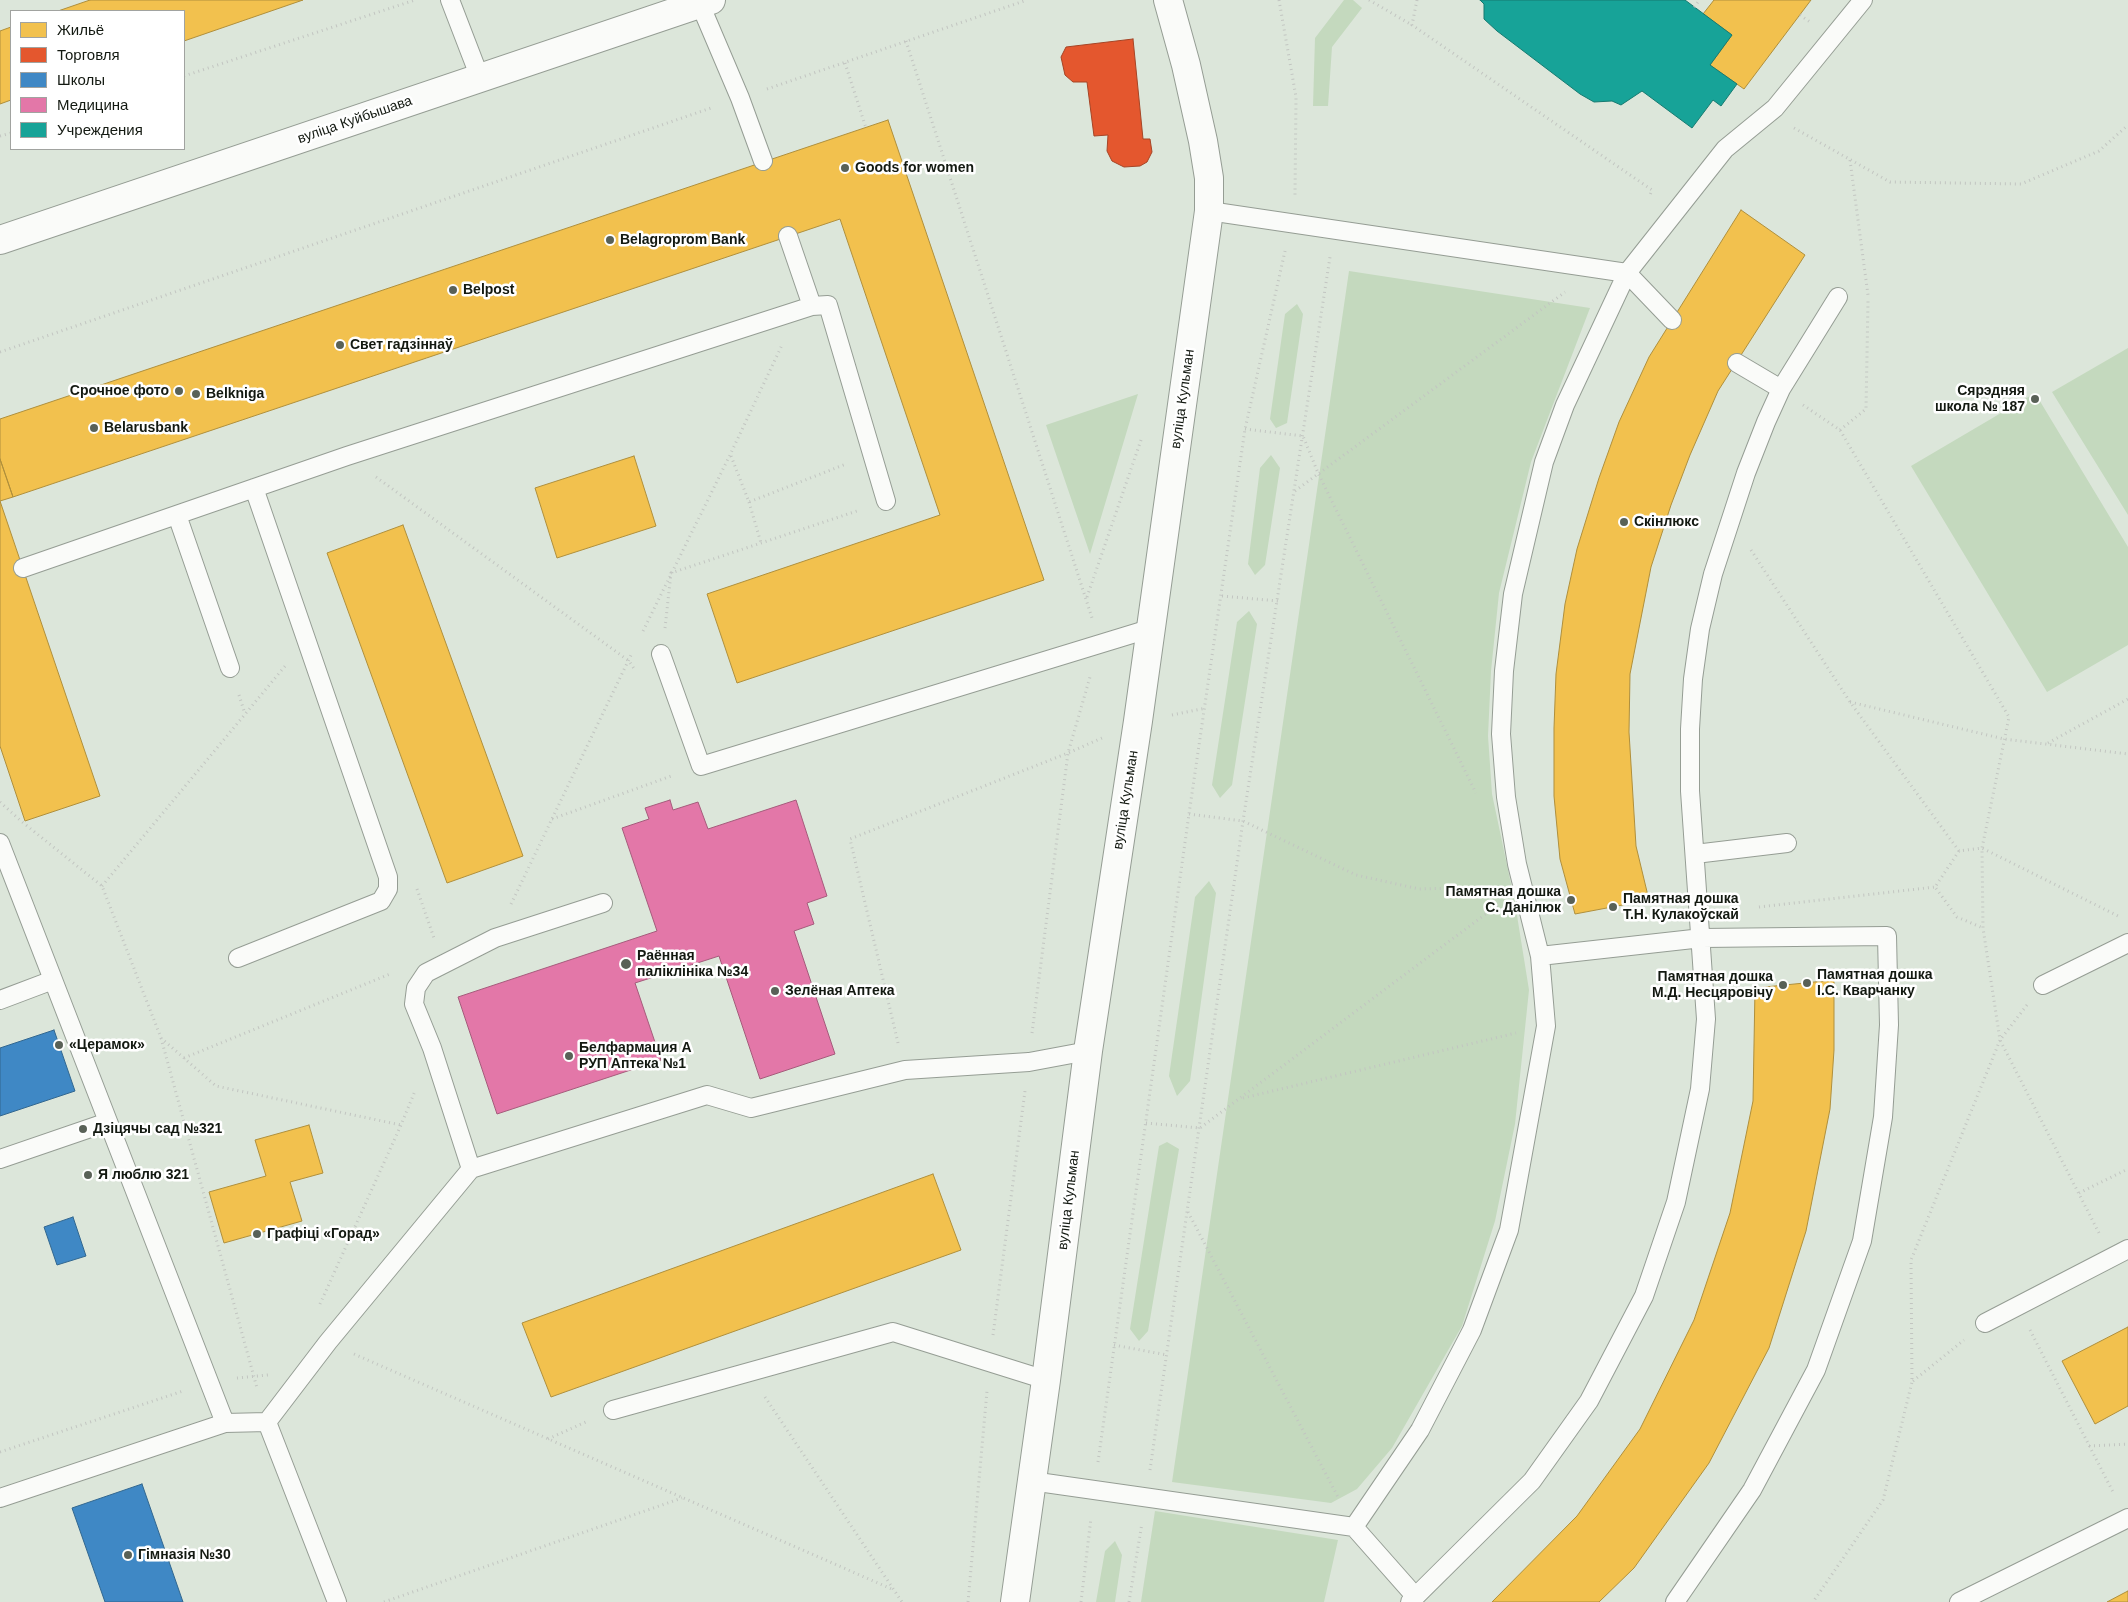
<!DOCTYPE html>
<meta charset="utf-8">
<style>
body{margin:0}
#map{position:relative;width:2128px;height:1602px;overflow:hidden;background:#dce6da;font-family:Helvetica,sans-serif}
canvas{display:block}
.legend{position:absolute;left:10px;top:10px;width:175px;height:140px;box-sizing:border-box;background:#fff;border:1px solid #a1a3a0;margin:0;padding:6px 9px;list-style:none;font-size:15px;color:#131911}
.legend li{display:flex;align-items:center;gap:10px;height:25px}
.legend b{width:25px;border:1px solid #a1a3a0}
</style>
<div id="map">
<canvas width="2128" height="1602"></canvas>
<ul class="legend">
<li><b style="height:14px;background:#f2c14e"></b>Жильё</li>
<li><b style="height:14px;background:#e4572e"></b>Торговля</li>
<li><b style="height:14px;background:#3f88c5"></b>Школы</li>
<li><b style="height:14px;background:#e377a8"></b>Медицина</li>
<li><b style="height:14px;background:#17a398"></b>Учреждения</li>
</ul>
</div>
<script>
const ctx = document.querySelector('canvas').getContext('2d');
ctx.lineJoin = 'round';
function fillPath(path, color) {
  ctx.fillStyle = color;
  ctx.fill(path, 'evenodd');
}
function shape(rows) {
  const path = new Path2D();
  for (const r of rows) {
    path.moveTo(r[0], r[1]);
    for (let i = 2; i < r.length; i += 2) path.lineTo(r[i], r[i + 1]);
  }
  return path;
}
function stroke(path, color, width, dash) {
  ctx.strokeStyle = color;
  ctx.lineWidth = width;
  ctx.lineCap = dash ? 'butt' : 'round';
  ctx.setLineDash(dash || []);
  ctx.stroke(path);
}
function write(font, color, halo, rows, align = 'center') {
  ctx.font = font + ' Helvetica,sans-serif';
  ctx.lineWidth = 5;
  ctx.setLineDash([]);
  ctx.textBaseline = 'middle';
  ctx.strokeStyle = halo;
  ctx.fillStyle = color;
  for (const [text, x, y, turn = 0] of rows) {
    ctx.save();
    ctx.translate(x, y);
    ctx.rotate((+turn || 0) * Math.PI / 180);
    ctx.textAlign = isNaN(turn) ? turn : align;
    if (halo) ctx.strokeText(text, 0, 0);
    ctx.fillText(text, 0, 0);
    ctx.restore();
  }
}
fillPath(shape([
 [1344,0,1353,0,1362,8,1332,47,1328,106,1313,106,1315,38],
 [1349,271,1590,308,1531,462,1499,593,1491,671,1488,736,1492,794,1515,903,1529,990,1515,1124,1495,1221,1462,1326,1392,1448,1357,1489,1331,1503,1172,1482],
 [1297,304,1303,314,1287,423,1276,428,1270,419,1285,314],
 [2128,348,2128,515,2052,392],
 [2035,393,2128,547,2128,645,2047,692,1911,466],
 [1138,394,1090,554,1046,425],
 [1271,455,1280,468,1265,565,1255,575,1248,564,1260,468],
 [1249,611,1257,624,1232,785,1220,798,1212,785,1237,622],
 [1209,881,1216,893,1190,1081,1177,1096,1169,1076,1195,897],
 [1167,1142,1179,1149,1148,1331,1139,1341,1130,1329,1159,1146],
 [1155,1511,1338,1540,1324,1602,1141,1602],
 [1115,1541,1122,1555,1115,1602,1096,1602,1105,1551]
]), '#c4d9be');
const homes = shape([
 [90,0,303,0,184,41,184,11,58,11,90,0],
 [1714,0,1811,0,1744,89,1710,65,1732,35,1703,14,1714,0],
 [11,27,11,100,0,104,0,31,11,27],
 [888,120,1044,580,737,683,707,594,940,515,840,219,13,497,0,459,0,419,888,120],
 [1741,210,1805,255,1718,391,1690,455,1671,505,1651,567,1630,674,1629,732,1636,846,1649,900,1575,914,1560,859,1554,796,1554,728,1556,674,1565,604,1577,549,1599,478,1619,422,1649,357,1741,210],
 [634,456,656,526,557,558,535,488,634,456],
 [0,459,13,497,0,501,100,796,25,821,0,746,0,459],
 [403,525,523,856,447,883,327,553,403,525],
 [1834,980,1834,1050,1830,1109,1806,1231,1769,1348,1709,1463,1634,1568,1599,1602,1492,1602,1577,1516,1640,1429,1694,1320,1730,1213,1753,1101,1755,988,1834,980],
 [309,1125,323,1173,290,1182,302,1221,224,1243,209,1192,266,1176,255,1140,309,1125],
 [933,1174,961,1250,551,1397,522,1323,933,1174],
 [2128,1327,2128,1406,2095,1424,2062,1361,2128,1327],
 [2128,1591,2128,1602,2107,1602,2124,1593,2128,1591]
]);
fillPath(homes, '#f2c14e');
stroke(homes, '#af8f3c', 1);
const shops = shape([
 [1133,39,1143,139,1150,139,1152,152,1147,162,1140,166,1124,167,1112,161,1107,151,1108,135,1094,136,1087,82,1073,82,1065,75,1061,57,1066,47,1133,39]
]);
fillPath(shops, '#e4572e');
stroke(shops, '#a54425', 1);
const schools = shape([
 [54,1030,75,1091,0,1116,0,1048,54,1030],
 [73,1217,86,1256,57,1265,44,1227,73,1217],
 [142,1484,183,1602,105,1602,72,1508,142,1484]
]);
fillPath(schools, '#3f88c5');
stroke(schools, '#32678f', 1);
const health = shape([
 [670,800,673,810,698,802,708,829,796,800,827,896,807,903,814,924,794,931,835,1054,760,1079,719,956,635,983,661,1060,497,1114,458,997,657,931,622,828,649,819,645,808,670,800]
]);
fillPath(health, '#e377a8');
stroke(health, '#a55b7b', 1);
const public = shape([
 [1480,0,1685,0,1732,35,1710,65,1737,84,1721,106,1713,100,1692,128,1642,91,1621,105,1612,101,1594,102,1580,94,1497,31,1484,19,1484,4,1480,0]
]);
fillPath(public, '#17a398');
stroke(public, '#167a70', 1);
const service = shape([
 [450,0,480,78],
 [700,4,740,98,763,161],
 [788,236,812,306],
 [1672,320,1627,273,1725,149,1775,108,1863,0],
 [1737,363,1781,389],
 [177,515,230,668],
 [23,568,347,456,812,306,828,305,886,501],
 [661,654,701,766,1152,628],
 [0,843,225,1423],
 [1695,854,1787,843],
 [1540,956,1702,938,1887,936,1889,1025,1883,1117,1862,1241,1816,1370,1752,1490,1675,1602],
 [238,958,381,901,388,889,388,877,254,488],
 [2043,985,2128,943],
 [0,1000,53,980],
 [0,1159,108,1122],
 [471,1169,432,1048,414,1004,416,988,426,973,495,938,603,903],
 [1985,1323,2128,1249],
 [613,1410,893,1332,1046,1380],
 [267,1422,328,1342,471,1169,707,1095,751,1108,905,1070,1029,1062,1088,1051],
 [267,1422,337,1602],
 [1031,1481,1354,1527,1420,1430,1472,1330,1509,1230,1546,1026,1540,956,1517,864,1506,797,1501,734,1504,671,1513,594,1544,462,1565,405,1627,273,1209,211],
 [0,1498,225,1423,267,1422],
 [1354,1527,1415,1596],
 [1410,1602,1532,1481,1589,1401,1644,1296,1676,1202,1700,1089,1706,1019,1690,791,1690,729,1693,679,1700,629,1713,574,1746,473,1766,422,1781,389,1838,297],
 [1959,1602,2128,1518]
]);
const minor = shape([
 [1015,1602,1046,1380,1088,1051,1138,721,1209,211,1209,178,1203,141,1186,65,1168,0]
]);
const secondary = shape([
 [0,240,711,0]
]);
stroke(service, '#959d94', 20);
stroke(minor, '#959d94', 30);
stroke(secondary, '#959d94', 30);
stroke(shape([
 [1279,0,1296,97,1295,195],
 [1369,0,1412,25],
 [1417,0,1412,25,1652,190,1650,195],
 [1694,7,1698,2,1696,0],
 [1800,15,1810,22],
 [906,41,1092,618],
 [845,63,866,128],
 [184,76,415,0],
 [767,89,1027,0],
 [1794,128,1890,182,2021,184,2099,151,2128,125],
 [0,136,11,133],
 [1850,160,1868,295],
 [0,352,714,107],
 [1803,405,1840,430,2009,717,1982,848,1983,928,2000,1040,1911,1260,1912,1382,1883,1500,1813,1602],
 [1245,429,1303,436,1318,473,1476,793],
 [1840,430,1866,409,1868,301],
 [731,456,749,502,846,464],
 [376,477,629,661,635,670],
 [1295,491,1565,292],
 [749,502,761,543],
 [1751,550,1850,702,1959,851,1982,848,2118,916],
 [1222,596,1278,601],
 [1087,597,1141,440],
 [665,628,671,573,860,510],
 [643,631,730,455,782,345],
 [239,695,245,714],
 [1850,702,2004,739,2128,754],
 [1172,715,1206,708],
 [2048,743,2128,699],
 [0,802,21,821,102,886,161,1038,216,1086,401,1125],
 [1189,814,1243,821,1356,875,1419,889,1494,887],
 [552,819,674,775],
 [1959,851,1935,887,1957,917,1983,928],
 [102,886,286,665],
 [417,889,434,938],
 [511,904,631,655],
 [1759,907,1935,887],
 [2027,1005,2000,1040,2099,1233],
 [1032,1033,1068,753,1090,677],
 [161,1038,257,1388],
 [898,1043,850,839,1068,753,1102,738],
 [184,1058,390,974],
 [1243,1098,1516,1033],
 [1146,1123,1200,1128,1499,904],
 [2079,1193,2128,1169],
 [1188,1212,1338,1497],
 [320,1304,401,1125,415,1091],
 [2030,1330,2114,1494],
 [993,1335,1025,1091],
 [1114,1345,1167,1355],
 [354,1354,894,1590],
 [237,1378,268,1375],
 [1913,1381,1964,1340],
 [765,1397,902,1602],
 [548,1439,588,1421],
 [2089,1446,2128,1444],
 [0,1452,183,1391],
 [1098,1462,1189,814,1245,429,1285,251],
 [1150,1470,1243,821,1330,257],
 [384,1602,682,1498],
 [968,1602,987,1391],
 [1081,1602,1091,1518],
 [1129,1602,1142,1523]
]), '#c2c5c1', 3, [1, 4]);
stroke(service, '#fafbf9', 18);
stroke(minor, '#fafbf9', 28);
stroke(secondary, '#fafbf9', 28);
for (const [x, y, r, color] of [
 [845,168,5,"#596157"],
 [610,240,5,"#596157"],
 [453,290,5,"#596157"],
 [340,345,5,"#596157"],
 [179,391,5,"#596157"],
 [196,394,5,"#596157"],
 [2035,399,5,"#596157"],
 [94,428,5,"#596157"],
 [1624,522,5,"#596157"],
 [1571,900,5,"#596157"],
 [1613,907,5,"#596157"],
 [626,964,6,"#596157"],
 [1807,983,5,"#596157"],
 [1783,985,5,"#596157"],
 [775,991,5,"#596157"],
 [59,1045,5,"#596157"],
 [569,1056,5,"#596157"],
 [83,1129,5,"#596157"],
 [88,1175,5,"#596157"],
 [257,1234,5,"#596157"],
 [128,1555,5,"#596157"]
]) {
  const dot = new Path2D();
  dot.arc(x, y, r, 0, 2 * Math.PI);
  ctx.fillStyle = color;
  ctx.fill(dot);
  stroke(dot, '#fff', 2);
}
write('14px', '#131911', '#fff', [
 ["вуліца Куйбышава",355,120,-19],
 ["вуліца Кульман",1183,399,-82],
 ["вуліца Кульман",1126,800,-81],
 ["вуліца Кульман",1069,1200,-83]
]);
write('bold 14px', '#131911', '#fff', [
 ["Goods for women",855,168],
 ["Belagroprom Bank",620,240],
 ["Belpost",463,290],
 ["Свет гадзіннаў",350,345],
 ["Срочное фото",169,391,"right"],
 ["Сярэдняя",2025,391,"right"],
 ["школа № 187",2025,407,"right"],
 ["Belkniga",206,394],
 ["Belarusbank",104,428],
 ["Скінлюкс",1634,522],
 ["Памятная дошка",1561,892,"right"],
 ["С. Данілюк",1561,908,"right"],
 ["Памятная дошка",1623,899],
 ["Т.Н. Кулакоўскай",1623,915],
 ["Раённая",637,956],
 ["паліклініка №34",637,972],
 ["Памятная дошка",1817,975],
 ["І.С. Кварчанку",1817,991],
 ["Памятная дошка",1773,977,"right"],
 ["М.Д. Несцяровічу",1773,993,"right"],
 ["Зелёная Аптека",785,991],
 ["«Церамок»",69,1045],
 ["Белфармация А",579,1048],
 ["РУП Аптека №1",579,1064],
 ["Дзіцячы сад №321",93,1129],
 ["Я люблю 321",98,1175],
 ["Графіці «Горад»",267,1234],
 ["Гімназія №30",138,1555]
], 'left');
</script>
